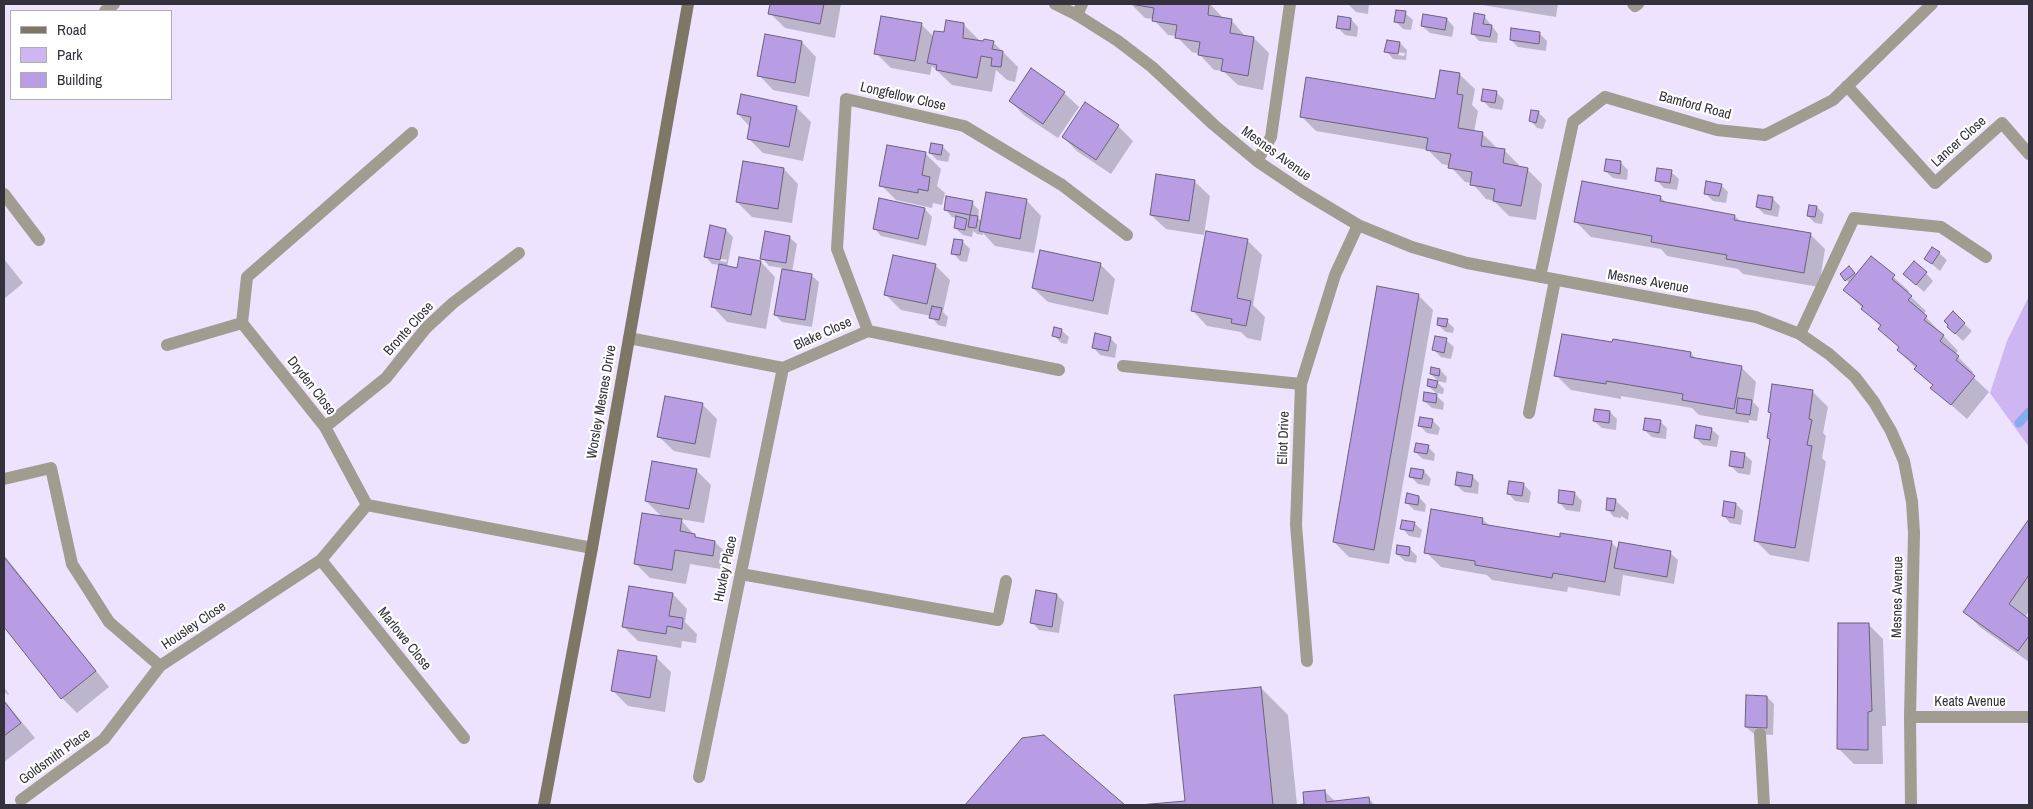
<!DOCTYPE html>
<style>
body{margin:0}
#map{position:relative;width:2033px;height:809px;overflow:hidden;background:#ede3ff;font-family:"Archivo Narrow",sans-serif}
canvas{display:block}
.frame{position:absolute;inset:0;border:5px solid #35313c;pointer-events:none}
.legend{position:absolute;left:10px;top:10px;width:162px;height:90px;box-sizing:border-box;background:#fff;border:1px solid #aeadb1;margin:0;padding:6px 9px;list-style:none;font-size:15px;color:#35313c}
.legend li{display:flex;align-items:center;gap:10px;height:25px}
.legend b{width:25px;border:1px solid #aeadb1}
</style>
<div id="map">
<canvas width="2033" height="809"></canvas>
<div class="frame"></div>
<ul class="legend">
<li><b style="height:6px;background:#7e7766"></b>Road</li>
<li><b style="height:14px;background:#cdb6f1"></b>Park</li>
<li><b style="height:14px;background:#b99de4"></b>Building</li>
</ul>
</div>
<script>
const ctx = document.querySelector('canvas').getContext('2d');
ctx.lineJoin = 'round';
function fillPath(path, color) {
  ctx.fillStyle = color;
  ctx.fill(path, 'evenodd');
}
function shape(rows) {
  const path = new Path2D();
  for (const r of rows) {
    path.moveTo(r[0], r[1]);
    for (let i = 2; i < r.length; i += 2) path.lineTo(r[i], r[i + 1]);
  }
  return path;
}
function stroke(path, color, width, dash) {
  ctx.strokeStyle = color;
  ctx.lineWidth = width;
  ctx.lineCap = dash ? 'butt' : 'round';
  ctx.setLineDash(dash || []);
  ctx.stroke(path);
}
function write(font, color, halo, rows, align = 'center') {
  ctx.font = font + ' "Archivo Narrow",sans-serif';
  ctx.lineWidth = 4.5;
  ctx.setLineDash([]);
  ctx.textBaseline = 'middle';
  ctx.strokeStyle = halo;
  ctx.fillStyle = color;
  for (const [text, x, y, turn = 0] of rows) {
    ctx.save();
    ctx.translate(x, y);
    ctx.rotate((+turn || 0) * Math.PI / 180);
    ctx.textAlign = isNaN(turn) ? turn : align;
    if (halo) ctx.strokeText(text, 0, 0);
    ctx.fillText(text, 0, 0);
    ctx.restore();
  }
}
fillPath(shape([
 [2029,296,2029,447,1990,393,2007,341]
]), '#cdb6f1');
fillPath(shape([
 [772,4,841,4,835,38,785,28,770,13],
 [1131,4,1210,4,1224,19,1232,21,1246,37,1254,38,1269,53,1263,90,1238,85,1223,71,1214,70,1199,54,1192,52,1176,36,1168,35,1153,19,1145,18],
 [1341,4,1369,4,1368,14,1356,12,1348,4],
 [1476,4,1558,4,1556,17],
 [1405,13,1413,20,1411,30,1403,29,1395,21],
 [1484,16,1498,34,1497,43,1479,41,1472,33],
 [1351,19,1358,27,1357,37,1345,35,1337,27],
 [1447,19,1454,27,1452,37,1430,33,1422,26],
 [922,25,934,37,964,25,979,40,978,42,993,42,1018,67,1015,82,1007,80,996,70,992,92,952,85,932,66,930,75,891,68,876,53],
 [1539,33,1547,41,1546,51,1518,47,1511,40],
 [802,42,816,57,809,97,773,90,759,75],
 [1400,43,1407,50,1406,60,1393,59,1386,51],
 [1393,52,1405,53,1404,56,1393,54],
 [1441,71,1460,75,1475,89,1472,105,1478,111,1474,132,1482,133,1497,148,1504,150,1519,165,1519,167,1527,169,1542,184,1536,220,1509,216,1494,201,1486,199,1472,183,1465,182,1450,166,1442,164,1428,150,1316,131,1301,116,1436,100],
 [1496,92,1504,100,1502,110,1490,108,1482,100],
 [1064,93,1079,107,1058,138,1025,116,1010,101],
 [796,107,811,122,803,161,763,153,748,138,750,127,738,114],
 [1538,112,1546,120,1543,129,1537,128,1530,120],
 [1118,126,1133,141,1111,174,1078,152,1063,137],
 [888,146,926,154,941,169,937,186,945,193,942,205,933,203,932,208,896,200,881,185],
 [942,146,950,154,948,162,937,160,930,153],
 [1620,162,1628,170,1627,180,1613,178,1605,171],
 [784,169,798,184,792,223,752,217,737,202],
 [1671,172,1679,179,1677,190,1664,188,1656,180],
 [1195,182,1210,196,1204,235,1166,229,1151,215],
 [1721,185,1728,192,1726,203,1713,201,1706,194],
 [1660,197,1668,204,1735,216,1741,222,1810,234,1825,249,1819,287,1743,274,1738,269,1667,256,1661,249,1591,237,1576,222],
 [1772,198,1780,206,1778,217,1764,214,1757,207],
 [1027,201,1041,216,1034,253,995,246,983,233,983,235,977,234,973,231,972,237,963,235,955,228,957,218,952,217,945,209,972,203,979,210,978,218,982,222],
 [1817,207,1824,214,1822,224,1815,223,1808,216],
 [925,209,932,217,926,246,881,236,874,228],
 [726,230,733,237,727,267,738,269,761,262,775,277,766,329,727,322,713,307,720,265,712,264,705,256],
 [712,257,727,260,726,262,712,259],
 [789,237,797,244,792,272,811,275,819,282,812,327,782,322,775,315,783,268,769,266,762,258],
 [1247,240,1262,255,1253,305,1265,317,1261,341,1247,338,1241,332,1207,326,1193,311],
 [963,242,970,249,967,262,960,261,953,253],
 [1939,253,1947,260,1940,271,1926,259],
 [1871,257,1909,291,1907,293,1926,311,1923,314,1958,351,1955,354,1973,372,1971,375,1989,392,1967,419,1932,388,1933,386,1898,350,1900,348,1880,329,1881,327,1845,290,1850,284,1842,274,1849,268,1857,275],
 [4,259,23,283,4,299],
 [1100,264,1115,279,1108,315,1048,302,1033,288],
 [935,265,950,280,943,312,948,317,946,327,938,325,931,316,901,310,886,295],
 [1926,273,1933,281,1924,292,1912,281],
 [1418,295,1433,310,1389,564,1349,557,1334,542],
 [1953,313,1972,331,1963,341,1948,327],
 [1447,321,1454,328,1453,333,1446,332,1438,325],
 [1061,330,1069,337,1067,344,1061,343,1054,335],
 [1110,338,1117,345,1115,358,1100,355,1093,347],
 [1446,340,1454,347,1451,359,1441,357,1434,350],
 [1691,353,1697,360,1741,367,1756,382,1753,402,1759,408,1757,421,1749,420,1749,423,1699,415,1692,408,1621,396,1621,399,1571,390,1556,375],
 [1440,370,1447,377,1446,383,1438,381,1431,374],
 [1437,382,1444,389,1443,394,1436,393,1428,386],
 [1813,392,1828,407,1823,433,1826,436,1822,458,1826,462,1809,562,1770,555,1755,540,1771,441,1768,438,1772,415,1769,412],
 [1436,395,1444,403,1443,410,1432,408,1424,401],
 [702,404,717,419,710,458,674,451,659,437],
 [1610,412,1617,419,1616,430,1602,428,1594,421],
 [1432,420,1440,428,1438,435,1427,433,1420,426],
 [1660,421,1667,428,1666,439,1652,437,1644,430],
 [1711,429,1719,436,1717,447,1703,445,1696,438],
 [1428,447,1435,454,1434,461,1423,459,1415,452],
 [1744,454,1752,461,1750,475,1738,473,1730,465],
 [696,470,711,485,704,523,680,519,698,539,715,542,730,557,727,570,690,564,686,584,650,578,635,563,662,517,646,501],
 [1424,471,1431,479,1429,486,1418,484,1411,477],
 [1472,476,1479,483,1478,494,1464,492,1456,485],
 [1524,485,1531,492,1529,503,1515,501,1508,493],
 [1574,493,1582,501,1580,512,1566,510,1559,502],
 [1408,495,1419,497,1426,505,1425,512,1414,510,1406,502],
 [1615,500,1629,513,1628,520,1621,516,1621,518,1614,517,1607,509],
 [1736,504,1743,511,1741,525,1730,523,1723,515],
 [1482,519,1490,526,1561,538,1611,542,1619,550,1670,553,1678,560,1674,584,1623,575,1620,596,1568,587,1567,592,1492,580,1487,575,1441,567,1426,552],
 [2029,521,2029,611,2025,617,2029,621,2029,662,1980,627,1965,612],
 [1414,523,1422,530,1420,538,1409,536,1402,528],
 [1410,549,1417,556,1416,563,1405,561,1397,554],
 [4,555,109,687,77,713,62,698,4,625],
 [673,594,687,609,685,622,697,634,696,643,682,641,681,648,638,641,623,626],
 [1057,595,1064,602,1059,633,1039,630,1032,622],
 [1868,624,1883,639,1886,726,1882,726,1883,764,1854,764,1839,749],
 [656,657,671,672,665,712,628,706,613,691],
 [4,687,9,694,8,695,4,691],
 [1261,688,1288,715,1297,805,1152,805,1186,802],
 [1767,697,1774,704,1773,735,1754,734,1746,727],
 [4,700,35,738,4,762],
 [1043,737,1123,805,966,805,1023,740],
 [1324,791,1336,802,1369,799,1375,805,1305,805,1304,793]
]), '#0003');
stroke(shape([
 [2019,423,2029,412]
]), '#87acee', 9);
const building = shape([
 [770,4,824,4,820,24,768,14,770,4],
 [1131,4,1209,4,1208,15,1232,19,1230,33,1254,37,1248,76,1221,71,1223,59,1198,55,1200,42,1175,38,1177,25,1152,21,1154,8,1131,4],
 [1396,10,1406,11,1404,23,1394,22,1396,10],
 [1474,13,1485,15,1483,24,1492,25,1490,37,1471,34,1474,13],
 [1423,14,1447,18,1445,30,1421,26,1423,14],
 [881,16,922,23,915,61,874,54,881,16],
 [1338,16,1351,18,1350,30,1336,28,1338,16],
 [946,20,964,23,963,38,983,41,984,39,994,41,992,49,1003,51,1001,67,991,66,992,58,981,56,977,78,936,70,937,65,927,63,934,31,944,32,946,20],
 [1511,28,1540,32,1539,44,1510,40,1511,28],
 [765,34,802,41,795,83,757,76,765,34],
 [1387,40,1400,42,1398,54,1384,52,1387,40],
 [1031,68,1065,92,1043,124,1009,101,1031,68],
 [1440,70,1460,73,1457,94,1463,95,1458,128,1483,132,1481,146,1505,149,1503,163,1528,168,1521,206,1493,201,1495,189,1470,185,1472,172,1448,168,1451,154,1426,150,1428,138,1300,117,1306,77,1435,99,1440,70],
 [1483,89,1497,91,1495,103,1481,101,1483,89],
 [741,94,797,106,789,147,747,139,751,117,737,114,741,94],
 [1085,102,1119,125,1096,160,1062,137,1085,102],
 [1531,110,1539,111,1536,123,1529,121,1531,110],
 [931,143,943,145,941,155,929,153,931,143],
 [887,145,926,152,922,175,930,177,928,191,918,189,918,193,879,186,887,145],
 [1606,159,1621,161,1620,174,1604,171,1606,159],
 [743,161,784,168,778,209,736,202,743,161],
 [1657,168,1672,170,1670,183,1655,181,1657,168],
 [1156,174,1195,180,1189,221,1150,215,1156,174],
 [1582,181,1661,196,1660,201,1735,215,1734,220,1811,233,1804,273,1726,259,1727,255,1651,242,1652,236,1574,222,1582,181],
 [1706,181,1722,184,1719,196,1704,194,1706,181],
 [986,192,1027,199,1020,239,979,231,986,192],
 [1758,195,1773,197,1771,210,1756,207,1758,195],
 [946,196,973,201,970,215,944,210,946,196],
 [879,198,925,208,918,239,873,229,879,198],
 [1809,205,1817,206,1815,217,1807,216,1809,205],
 [970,215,978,216,976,228,968,227,970,215],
 [956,216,967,219,965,230,954,228,956,216],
 [710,225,726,229,720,260,704,257,710,225],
 [765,231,790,236,786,263,760,259,765,231],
 [1206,231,1248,239,1237,298,1251,301,1246,326,1231,323,1232,319,1191,311,1206,231],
 [954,239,963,240,960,255,951,254,954,239],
 [1932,247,1940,252,1932,264,1924,259,1932,247],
 [1040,250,1101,263,1093,301,1032,288,1040,250],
 [893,255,936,264,927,304,884,295,893,255],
 [1871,256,1895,275,1892,279,1912,296,1908,300,1927,316,1924,320,1944,335,1940,341,1959,356,1956,360,1975,376,1951,405,1930,388,1933,385,1914,369,1917,366,1897,350,1899,347,1878,329,1881,325,1861,309,1863,306,1843,290,1871,256],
 [739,257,761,261,751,315,711,307,719,264,737,268,739,257],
 [1914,261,1927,272,1916,285,1903,274,1914,261],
 [1849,266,1855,273,1845,281,1840,274,1849,266],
 [782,269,812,274,805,320,774,315,782,269],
 [1377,286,1419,294,1374,550,1333,542,1377,286],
 [932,306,942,308,939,320,929,318,932,306],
 [1953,311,1965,323,1955,334,1947,327,1948,325,1944,321,1953,311],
 [1438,318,1448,319,1446,327,1437,325,1438,318],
 [1054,327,1062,329,1060,338,1052,336,1054,327],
 [1095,333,1111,337,1108,351,1092,348,1095,333],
 [1562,334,1612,342,1613,339,1691,352,1690,357,1742,366,1734,409,1682,400,1683,394,1606,381,1606,384,1554,376,1562,334],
 [1435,336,1447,338,1444,353,1432,350,1435,336],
 [1431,367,1440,369,1439,376,1430,374,1431,367],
 [1428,379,1438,381,1436,388,1427,386,1428,379],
 [1772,384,1813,390,1809,419,1812,420,1807,445,1812,446,1795,548,1754,541,1770,439,1767,438,1771,413,1768,412,1772,384],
 [1424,392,1437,394,1436,403,1423,401,1424,392],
 [665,396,703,403,695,444,657,437,665,396],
 [1738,398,1752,400,1750,415,1736,413,1738,398],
 [1595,409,1610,411,1609,423,1593,421,1595,409],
 [1420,417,1433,419,1431,428,1418,426,1420,417],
 [1645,418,1661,420,1659,433,1643,430,1645,418],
 [1696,425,1712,428,1710,440,1694,438,1696,425],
 [1416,443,1429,445,1427,454,1414,452,1416,443],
 [1731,451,1745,453,1743,468,1729,466,1731,451],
 [652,461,697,469,689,509,645,501,652,461],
 [1411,468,1424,470,1422,479,1409,477,1411,468],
 [1457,472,1473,475,1471,487,1455,485,1457,472],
 [1509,481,1524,483,1522,496,1507,494,1509,481],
 [1559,490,1575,492,1573,505,1558,503,1559,490],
 [1407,493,1419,496,1418,505,1405,503,1407,493],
 [1607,498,1616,499,1614,511,1606,510,1607,498],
 [1724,501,1736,503,1734,518,1722,516,1724,501],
 [1431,509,1483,518,1482,524,1560,537,1560,533,1612,541,1605,582,1553,573,1552,578,1475,565,1475,561,1424,553,1431,509],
 [642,513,682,519,680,531,695,534,695,537,715,541,713,556,675,550,672,570,634,564,642,513],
 [2029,519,2029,575,2009,604,2029,619,2029,636,2018,651,1963,612,2029,519],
 [1402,520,1415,522,1413,531,1400,529,1402,520],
 [1619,542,1671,551,1667,577,1614,568,1619,542],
 [1397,545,1410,547,1409,556,1396,554,1397,545],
 [4,557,96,671,61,699,4,627,4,557],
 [629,586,673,593,669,616,683,618,682,629,667,626,666,634,622,627,629,586],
 [1036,590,1057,594,1052,627,1030,623,1036,590],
 [1838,623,1869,623,1872,711,1868,712,1868,750,1837,749,1838,623],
 [618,650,657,656,650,698,611,691,618,650],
 [1261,687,1273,805,1139,805,1185,801,1174,695,1261,687],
 [1746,695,1767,696,1767,728,1745,727,1746,695],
 [4,701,21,723,4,736,4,701],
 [1044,735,1125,805,965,805,1022,738,1044,735],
 [1325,790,1326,802,1369,797,1370,805,1295,805,1304,804,1303,792,1325,790]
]);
fillPath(building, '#b99de4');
stroke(building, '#6a6179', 1);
stroke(shape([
 [1077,15,1082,4],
 [1800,334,1854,218,1941,227,1986,257],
 [1529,413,1555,280],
 [741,574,998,620,1006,581],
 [1760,734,1764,805]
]), '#a19c90', 12);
stroke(shape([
 [1055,4,1077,15,1118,41,1152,67,1214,125,1257,161,1303,192,1358,225,1412,247,1467,263,1756,317,1800,334,1829,354,1855,377,1874,402,1891,431,1904,461,1912,502,1914,533,1910,717,1911,805],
 [1633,4,1635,6,1638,4],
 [105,11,114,4],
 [1847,86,1935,183,2002,123,2029,154],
 [412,133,247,277,242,323,325,427,367,505,592,548],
 [1257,161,1271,137,1290,4],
 [4,194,39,240],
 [1540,277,1573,122,1605,97,1717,130,1765,135,1833,100,1932,4],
 [868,331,837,249,846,99,964,126,1062,185,1127,235],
 [629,338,783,368,868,331,1059,370],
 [167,345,242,323],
 [1123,366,1301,384],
 [325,427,386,378,426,328,453,303,519,253],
 [4,479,51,468,72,564,109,622,160,666,321,560,367,505],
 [321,560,464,738],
 [1307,661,1296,525,1301,384,1335,275,1358,225],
 [1910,717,2029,717],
 [699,777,783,368],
 [21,800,104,739,160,666]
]), '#a19c90', 12);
stroke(shape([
 [544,805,592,548,688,4]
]), '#7e7766', 12);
write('14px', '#35313c', '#fff', [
 ["Longfellow Close",903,97,13],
 ["Bamford Road",1695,106,15],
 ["Lancer Close",1959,142,-42],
 ["Mesnes Avenue",1276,154,36],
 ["Mesnes Avenue",1648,282,10],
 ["Bronte Close",409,329,-48],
 ["Blake Close",823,334,-24],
 ["Dryden Close",311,386,52],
 ["Worsley Mesnes Drive",602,402,-80],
 ["Eliot Drive",1284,438,-88],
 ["Huxley Place",726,569,-78],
 ["Mesnes Avenue",1898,597,-89],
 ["Housley Close",194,626,-34],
 ["Marlowe Close",404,639,51],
 ["Keats Avenue",1970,702],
 ["Goldsmith Place",55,757,-36]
]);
</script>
